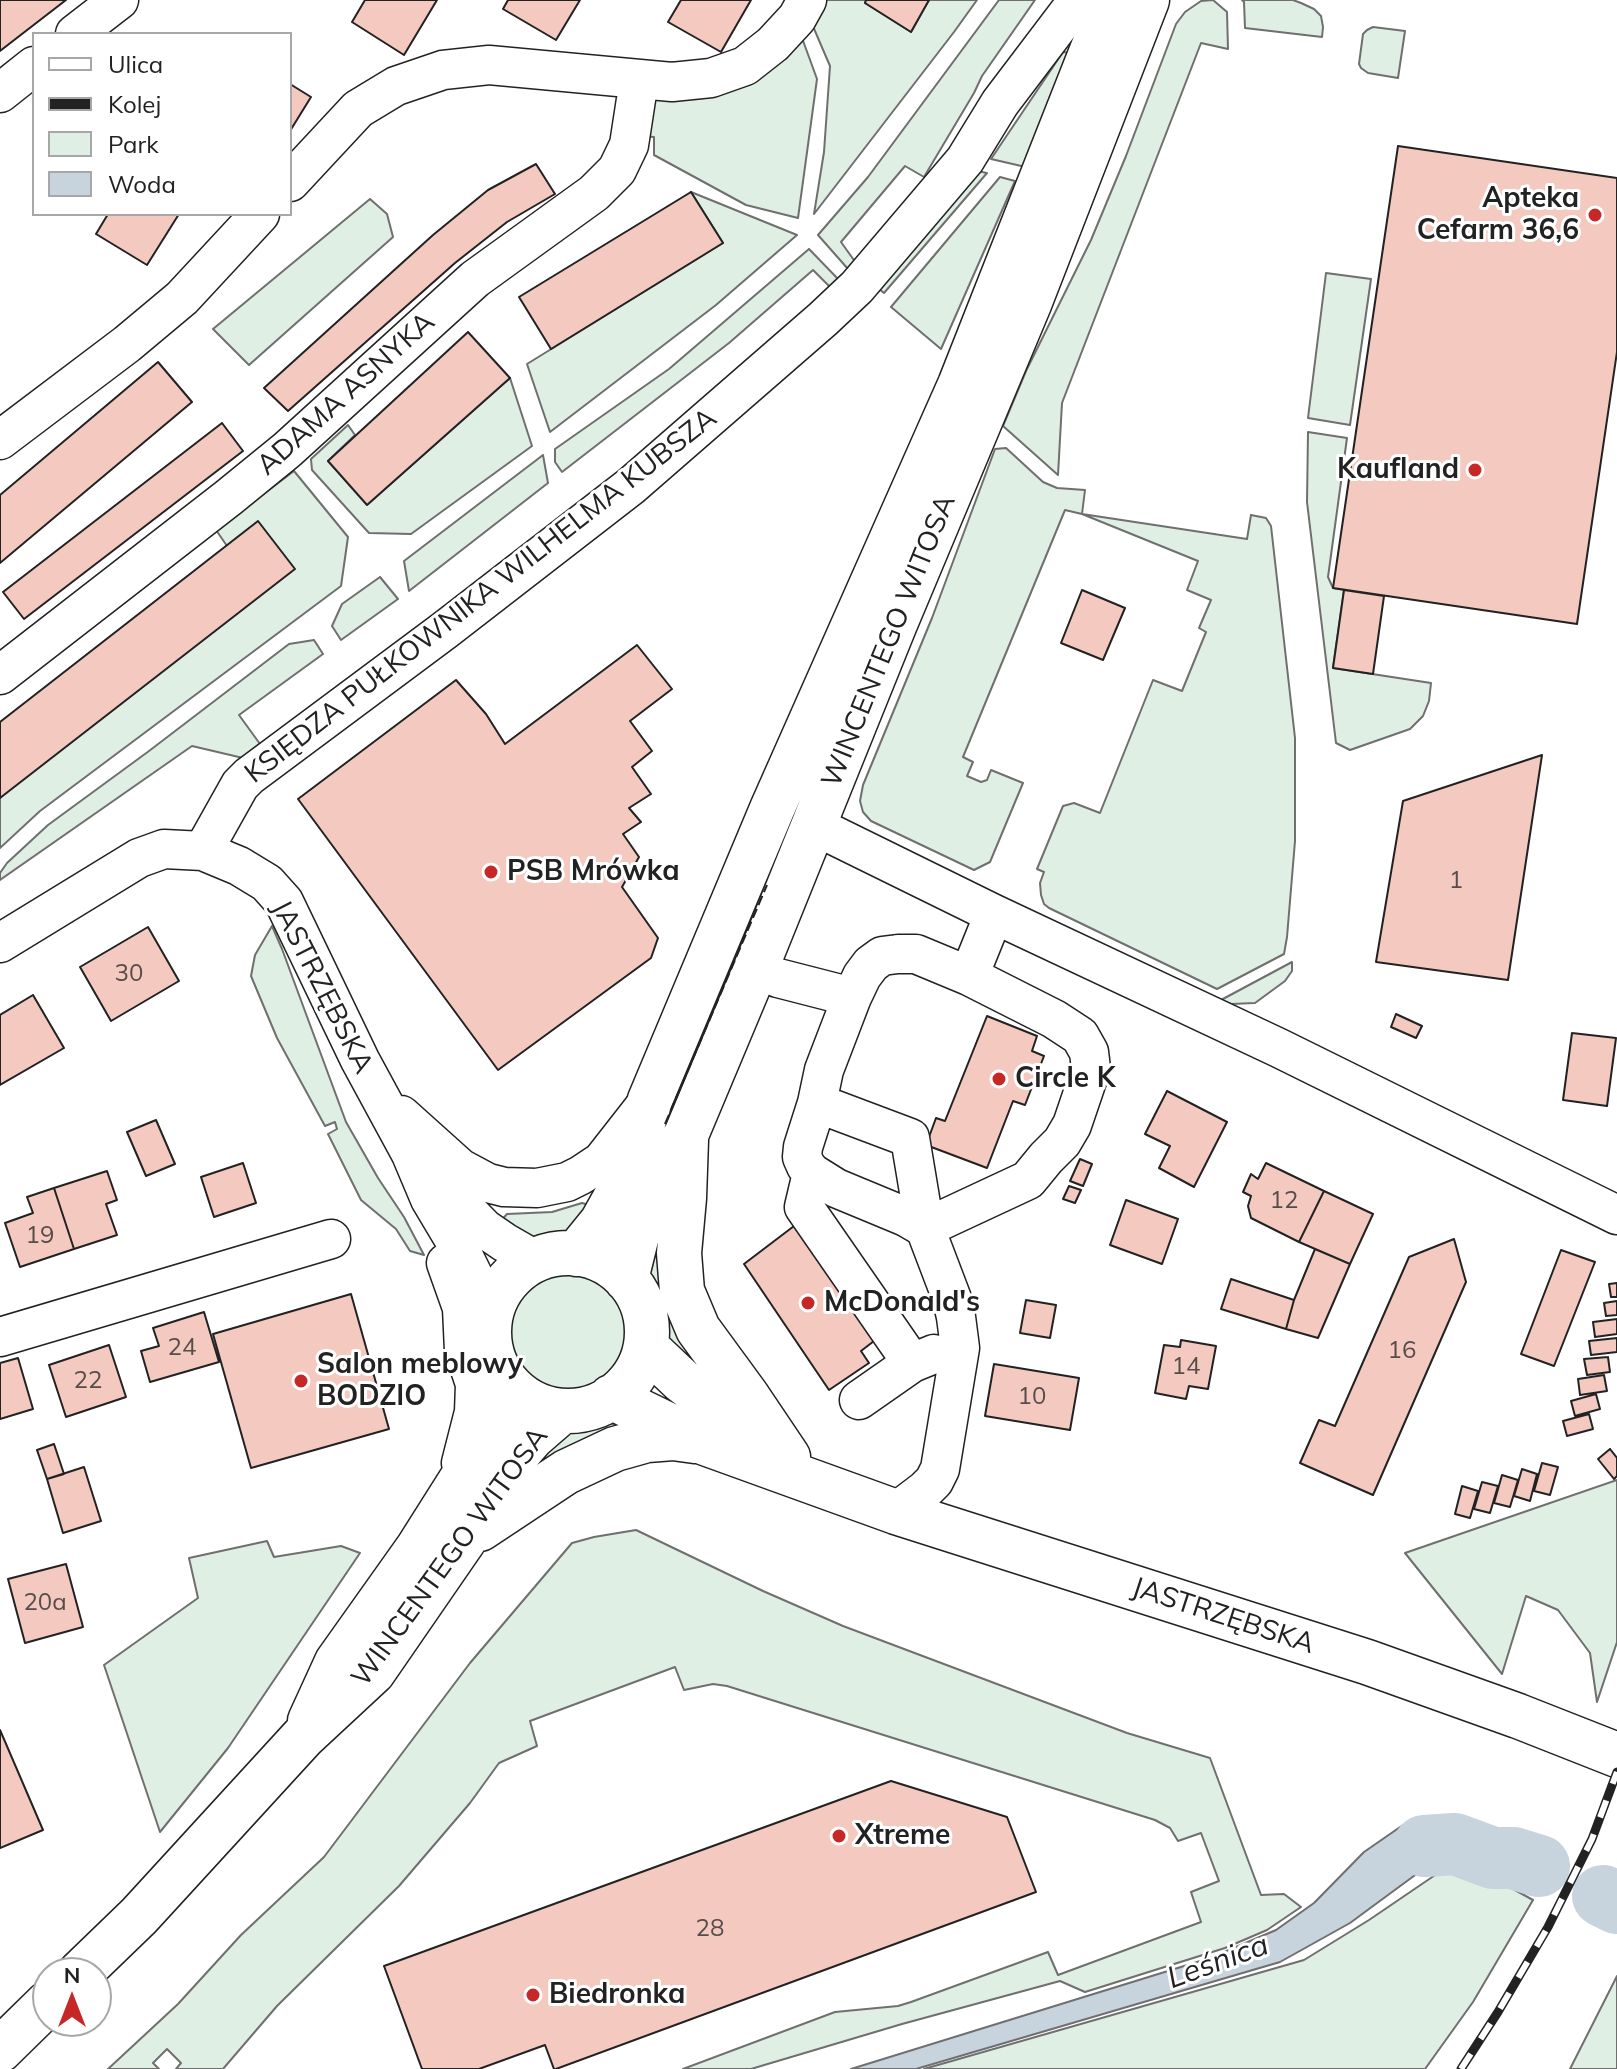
<!DOCTYPE html>
<meta charset="utf-8">
<style>
body{margin:0}
#map{position:relative;width:1617px;height:2069px;overflow:hidden;background:#fff;font-family:Mulish,sans-serif}
canvas{display:block}
.legend{position:absolute;left:32px;top:32px;width:260px;height:184px;box-sizing:border-box;background:#fff;border:2px solid #a7a7a7;margin:0;padding:10px 14px;list-style:none;font-size:24px;color:#222}
.legend li{display:flex;align-items:center;gap:16px;height:40px}
.legend b{width:40px;border:2px solid #a7a7a7}
.north{position:absolute;left:32px;top:1957px;width:80px;height:80px;box-sizing:border-box;background:#fff;border:2px solid #a7a7a7;border-radius:50%;rotate:0deg;font-size:22px;font-weight:700;line-height:32px;text-align:center;color:#222}
.north::after{content:'';display:block;margin:auto;width:28px;height:36px;background:#c62828;clip-path:polygon(50% 0,100% 100%,50% 72%,0 100%)}
</style>
<div id="map">
<canvas width="1617" height="2069"></canvas>
<ul class="legend">
<li><b style="height:10px;background:#fff"></b>Ulica</li>
<li><b style="height:10px;background:#222"></b>Kolej</li>
<li><b style="height:22px;background:#e0efe3"></b>Park</li>
<li><b style="height:22px;background:#c7d3dd"></b>Woda</li>
</ul>
<div class="north">N</div>
</div>
<script>
const ctx = document.querySelector('canvas').getContext('2d');
ctx.lineJoin = 'round';
function fillPath(path, color) {
  ctx.fillStyle = color;
  ctx.fill(path, 'evenodd');
}
function shape(rows) {
  const path = new Path2D();
  for (const r of rows) {
    if (r.length === 3) {
      path.moveTo(r[0] + r[2], r[1]);
      path.arc(r[0], r[1], r[2], 0, 2 * Math.PI);
      continue;
    }
    path.moveTo(r[0], r[1]);
    for (let i = 2; i < r.length; i += 2) path.lineTo(r[i], r[i + 1]);
  }
  return path;
}
function stroke(path, color, width, dash) {
  ctx.strokeStyle = color;
  ctx.lineWidth = width;
  ctx.lineCap = dash ? 'butt' : 'round';
  ctx.setLineDash(dash || []);
  ctx.stroke(path);
}
function write(font, color, halo, rows, align = 'center') {
  ctx.font = font + ' Mulish,sans-serif';
  ctx.lineWidth = 6;
  ctx.setLineDash([]);
  ctx.textBaseline = 'middle';
  ctx.strokeStyle = halo;
  ctx.fillStyle = color;
  for (const [text, x, y, turn = 0] of rows) {
    ctx.save();
    ctx.translate(x, y);
    ctx.rotate((+turn || 0) * Math.PI / 180);
    ctx.textAlign = isNaN(turn) ? turn : align;
    if (halo) ctx.strokeText(text, 0, 0);
    ctx.fillText(text, 0, 0);
    ctx.restore();
  }
}
const green = shape([
 [819,0,866,0,865,3,911,32,929,0,977,0,954,32,814,214,824,152,830,66,809,17,819,0],
 [999,0,1035,0,982,76,974,93,924,177,905,166,841,242,856,263,848,269,818,235,868,177,999,0],
 [1213,0,1227,12,1228,49,1201,43,1062,403,1058,475,1003,426,1026,371,1091,240,1126,156,1176,24,1185,12,1201,1,1213,0],
 [1242,0,1293,0,1301,3,1314,9,1321,16,1323,27,1322,37,1245,28,1244,2,1242,0],
 [798,27,817,79,798,218,746,205,654,155,654,137,641,136,642,102,716,90,798,27],
 [1373,27,1405,31,1398,78,1368,73,1361,68,1359,64,1363,34,1367,30,1373,27],
 [1063,52,1074,53,1030,168,991,159,1063,52],
 [977,171,987,173,884,293,878,288,977,171],
 [1000,177,1015,181,941,349,891,307,1000,177],
 [691,192,797,235,716,305,550,432,527,364,723,243,691,192],
 [370,199,387,214,393,237,249,365,213,329,370,199],
 [809,249,839,280,831,288,813,270,729,343,562,472,555,462,555,449,669,369,809,249],
 [1326,273,1371,279,1350,425,1308,418,1326,273],
 [510,378,532,446,411,534,369,533,312,470,311,459,348,425,355,435,328,461,368,504,510,378],
 [1308,432,1347,438,1328,577,1333,588,1344,590,1333,668,1431,683,1429,701,1423,716,1410,729,1350,750,1336,743,1307,502,1308,432],
 [1006,448,1043,482,1057,488,1085,490,1082,514,1247,539,1251,515,1266,518,1271,526,1295,738,1295,841,1287,937,1284,954,1217,989,1049,908,1044,904,1041,895,1040,883,1044,872,1037,869,1063,806,1074,803,1100,813,1153,680,1182,691,1206,632,1199,628,1211,600,1187,590,1198,561,1082,514,1065,510,963,757,973,762,967,776,981,782,987,780,991,770,1023,783,990,862,974,870,871,821,863,812,860,801,863,785,932,618,995,449,1006,448],
 [543,455,548,483,409,591,404,561,543,455],
 [294,471,348,537,341,586,40,811,0,848,0,798,227,546,216,530,294,471],
 [380,577,398,599,341,640,332,626,342,604,380,577],
 [314,640,323,654,239,715,260,744,243,758,192,746,0,880,0,873,7,863,48,825,149,751,289,644,314,640],
 [272,926,282,949,346,1122,378,1178,404,1217,424,1255,410,1251,396,1229,361,1200,328,1134,337,1129,335,1122,325,1126,277,1038,251,976,255,955,272,926],
 [1292,962,1292,971,1285,981,1255,1003,1231,1004,1221,1000,1292,962],
 [582,1203,597,1207,571,1233,547,1238,526,1237,499,1223,507,1214,552,1212,582,1203],
 [667,1236,736,1401,669,1346,661,1306,648,1272,648,1242,667,1236],
 [568,1332,63],
 [606,1423,624,1425,533,1480,529,1459,572,1428,606,1423],
 [1617,1480,1617,1642,1597,1702,1590,1653,1558,1610,1526,1596,1502,1674,1405,1553,1617,1480],
 [636,1530,763,1591,843,1626,1127,1733,1210,1758,1261,1895,1284,1894,1301,1907,1267,1930,1225,1948,1085,1992,1060,1981,902,2024,751,2069,683,2069,835,2012,898,2006,911,2002,1048,1952,1058,1975,1201,1922,1191,1892,1219,1881,1201,1833,1178,1841,1170,1828,1155,1820,727,1686,713,1684,684,1690,675,1667,530,1721,537,1746,499,1763,470,1803,399,1886,277,2006,223,2069,176,2069,181,2063,167,2049,153,2063,159,2069,108,2069,178,2004,241,1935,324,1857,470,1663,572,1543,594,1537,636,1530],
 [267,1541,274,1557,341,1546,360,1553,228,1748,160,1832,104,1665,198,1598,189,1558,267,1541],
 [1444,1869,1495,1879,1533,1900,1473,2002,1425,2069,924,2069,1304,1960,1369,1920,1444,1869],
 [1617,1976,1617,2069,1570,2069,1617,1976]
]);
fillPath(green, '#e0efe3');
stroke(green, '#6f6f6f', 2);
const water = shape([
 [1403,1825,1493,1829,1524,1840,1494,1872,1441,1856,1350,1923,1280,1962,916,2069,851,2069,1210,1958,1276,1930,1314,1903,1364,1852,1403,1825]
]);
fillPath(water, '#c7d3dd');
stroke(water, '#6f6f6f', 2);
stroke(shape([
 [1424,1846,1455,1844,1493,1858,1513,1858,1539,1866],
 [1603,1896,1617,1903]
]), '#c7d3dd', 62);
const building = shape([
 [0,0,66,0,0,51,0,0],
 [365,0,437,0,404,55,352,22,365,0],
 [508,0,580,0,556,40,503,9,508,0],
 [681,0,751,0,721,52,668,22,681,0],
 [866,0,929,0,911,32,865,3,866,0],
 [290,84,311,97,290,131,290,84],
 [1398,146,1617,178,1617,352,1577,624,1333,588,1398,146],
 [536,164,555,194,507,222,455,263,288,411,264,388,433,235,488,190,536,164],
 [691,192,723,243,551,349,519,297,691,192],
 [108,214,179,214,147,265,96,234,108,214],
 [468,332,510,378,367,505,328,461,468,332],
 [158,362,192,402,0,563,0,495,158,362],
 [222,423,243,451,24,619,3,592,222,423],
 [258,521,295,569,0,798,0,722,258,521],
 [1082,590,1125,608,1103,660,1061,643,1082,590],
 [1344,590,1384,596,1373,674,1333,668,1344,590],
 [637,645,672,689,630,721,652,751,632,767,651,794,629,808,641,822,623,834,639,857,622,887,658,938,651,958,498,1070,298,799,456,680,486,714,505,744,637,645],
 [1542,755,1508,980,1376,962,1403,801,1542,755],
 [148,927,179,981,111,1021,80,967,148,927],
 [33,995,64,1048,0,1085,0,1015,33,995],
 [1396,1014,1422,1026,1416,1038,1391,1027,1396,1014],
 [987,1016,1037,1036,1032,1051,1044,1056,1025,1105,1013,1101,987,1168,926,1145,936,1118,945,1121,987,1016],
 [1572,1033,1616,1038,1607,1106,1563,1100,1572,1033],
 [1167,1091,1227,1122,1194,1187,1159,1168,1170,1146,1145,1134,1167,1091],
 [156,1120,175,1164,146,1176,127,1132,156,1120],
 [1080,1159,1092,1164,1083,1186,1070,1181,1080,1159],
 [243,1163,256,1203,214,1217,201,1177,243,1163],
 [1266,1163,1324,1191,1299,1242,1251,1218,1248,1206,1251,1196,1243,1192,1251,1174,1258,1179,1266,1163],
 [107,1171,117,1200,106,1204,117,1235,74,1249,54,1188,107,1171],
 [1069,1186,1081,1190,1075,1203,1063,1199,1069,1186],
 [54,1188,74,1249,20,1267,5,1223,33,1213,27,1197,54,1188],
 [1324,1191,1373,1214,1350,1264,1299,1242,1324,1191],
 [1126,1200,1178,1219,1162,1264,1110,1245,1126,1200],
 [794,1226,874,1341,861,1351,869,1363,829,1390,744,1264,794,1226],
 [1454,1239,1466,1282,1373,1495,1300,1463,1319,1420,1335,1426,1409,1257,1454,1239],
 [1315,1249,1350,1264,1318,1338,1286,1329,1294,1300,1315,1249],
 [1561,1250,1595,1262,1554,1366,1521,1354,1561,1250],
 [1231,1279,1294,1300,1286,1329,1221,1309,1231,1279],
 [1617,1283,1617,1297,1611,1297,1609,1284,1617,1283],
 [351,1294,389,1429,251,1468,213,1334,351,1294],
 [1026,1300,1056,1305,1050,1338,1020,1333,1026,1300],
 [1617,1301,1617,1315,1606,1316,1604,1303,1617,1301],
 [204,1312,219,1362,150,1382,141,1351,159,1346,153,1328,204,1312],
 [1617,1319,1617,1334,1595,1337,1593,1322,1617,1319],
 [1617,1338,1617,1352,1591,1355,1589,1341,1617,1338],
 [1181,1340,1216,1346,1208,1389,1189,1386,1186,1399,1155,1393,1164,1345,1180,1347,1181,1340],
 [109,1345,126,1397,66,1417,49,1365,109,1345],
 [1608,1357,1610,1372,1587,1375,1584,1359,1608,1357],
 [18,1358,33,1409,0,1419,0,1363,18,1358],
 [994,1364,1079,1378,1070,1430,985,1416,994,1364],
 [1604,1375,1607,1391,1580,1395,1578,1379,1604,1375],
 [1596,1394,1600,1409,1575,1416,1571,1401,1596,1394],
 [1589,1414,1593,1429,1567,1436,1563,1421,1589,1414],
 [54,1444,64,1474,47,1479,37,1450,54,1444],
 [1610,1449,1617,1458,1617,1476,1614,1479,1598,1459,1610,1449],
 [1542,1463,1558,1467,1550,1495,1534,1491,1542,1463],
 [84,1467,101,1521,63,1533,47,1479,84,1467],
 [1522,1469,1537,1474,1530,1501,1514,1496,1522,1469],
 [1502,1475,1518,1480,1510,1507,1494,1503,1502,1475],
 [1482,1482,1498,1486,1490,1513,1474,1509,1482,1482],
 [1462,1486,1478,1491,1470,1518,1455,1514,1462,1486],
 [66,1564,83,1627,25,1643,8,1579,66,1564],
 [0,1730,43,1830,0,1848,0,1730],
 [891,1781,1007,1817,1036,1892,556,2069,554,2069,545,2045,479,2069,422,2069,384,1966,891,1781]
]);
fillPath(building, '#f3c9c0');
stroke(building, '#222', 2);
const minor = shape([
 [75,34,119,0],
 [0,93,34,66],
 [290,182,358,109,396,86,443,70,489,65,672,82,711,78,745,66,773,44,797,18,807,0],
 [0,440,127,344,182,298,260,214],
 [0,675,228,498,287,450,475,279,594,193,617,170,629,145,639,80],
 [815,826,994,914,1279,1048,1617,1215],
 [203,851,240,785,249,776,445,630,631,486,823,319,857,287,965,160,1000,103,1078,0],
 [0,943,139,858,164,849,203,851,239,866,267,883,284,902,360,1060,411,1154,430,1199,461,1251,491,1312],
 [898,954,916,954,969,976,1054,1019,1080,1036,1089,1052,1091,1069,1072,1125,1062,1142,1046,1158,1028,1180,925,1228,906,1217,836,1188,812,1173,806,1166,802,1157,803,1147,817,1103,824,1070,852,997,862,976,871,964,882,956,898,954],
 [756,968,778,978,852,997],
 [969,976,994,914],
 [817,1103,910,1138,925,1228,952,1299,956,1317,960,1348,940,1469,934,1481,925,1490,896,1512],
 [401,1115,460,1168,488,1183,504,1187,537,1188,567,1182,581,1175,602,1161,645,1106],
 [812,1173,804,1207,912,1363],
 [434,1177,485,1229,504,1242,537,1261],
 [446,1263,462,1308,464,1351,475,1384,474,1412,461,1463],
 [0,1337,331,1239],
 [859,1400,912,1363,934,1354]
]);
const major = shape([
 [686,1140,684,1198,679,1253,682,1291,698,1329,747,1396,788,1457],
 [568,1332,79],
 [576,1254,602,1222,626,1179,650,1100,772,809,960,385,1112,0],
 [626,1279,642,1215,652,1191,686,1135,756,968,894,626,1029,304,1147,0],
 [646,1347,682,1381,724,1413,770,1444],
 [611,1397,705,1443,896,1512,1367,1662,1518,1716,1617,1755],
 [480,1529,566,1472,615,1449,647,1440,673,1438,695,1441],
 [310,1721,337,1662,418,1548,485,1442,495,1420,506,1382],
 [80,1973,139,1916,303,1737,373,1672,464,1540,519,1452,532,1437,562,1411],
 [0,2050,48,2003]
]);
stroke(minor, '#222', 41);
stroke(major, '#222', 47);
stroke(minor, '#fff', 38);
stroke(major, '#fff', 44);
const rail = shape([
 [1461,2069,1498,2012,1548,1927,1592,1839,1617,1772]
]);
stroke(rail, '#222', 9);
stroke(rail, '#fff', 6, [18]);
stroke(shape([
 [665,1124,767,885]
]), '#222', 2, [10, 4]);
for (const [x, y, r, color] of [
 [1595,215,8,"#c62828"],
 [1475,470,8,"#c62828"],
 [491,872,8,"#c62828"],
 [999,1079,8,"#c62828"],
 [808,1303,8,"#c62828"],
 [301,1381,8,"#c62828"],
 [839,1836,8,"#c62828"],
 [533,1995,8,"#c62828"]
]) {
  const dot = new Path2D();
  dot.arc(x, y, r, 0, 2 * Math.PI);
  ctx.fillStyle = color;
  ctx.fill(dot);
  stroke(dot, '#fff', 3);
}
write('24px', '#564c4a', null, [
 ["1",1456,881],
 ["30",129,974],
 ["12",1284,1201],
 ["19",40,1236],
 ["24",182,1348],
 ["16",1402,1351],
 ["14",1186,1367],
 ["22",88,1381],
 ["10",1032,1397],
 ["20a",45,1603],
 ["28",710,1929]
]);
write('bold 28px', '#222', '#fff', [
 ["Apteka",1579,199,"right"],
 ["Cefarm 36,6",1579,231,"right"],
 ["Kaufland",1459,470,"right"],
 ["PSB Mrówka",507,872],
 ["Circle K",1015,1079],
 ["McDonald's",824,1303],
 ["Salon meblowy",317,1365],
 ["BODZIO",317,1397],
 ["Xtreme",855,1836],
 ["Biedronka",549,1995]
], 'left');
write('28px', '#222', '#fff', [
 ["ADAMA ASNYKA",346,394,-42],
 ["KSIĘDZA PUŁKOWNIKA WILHELMA KUBSZA",481,596,-38],
 ["WINCENTEGO WITOSA",889,641,-68],
 ["JASTRZĘBSKA",322,987,63],
 ["WINCENTEGO WITOSA",450,1557,-54],
 ["JASTRZĘBSKA",1223,1616,18]
]);
write('italic 30px', '#222', '#fff', [
 ["Leśnica",1218,1962,-20]
]);
</script>
